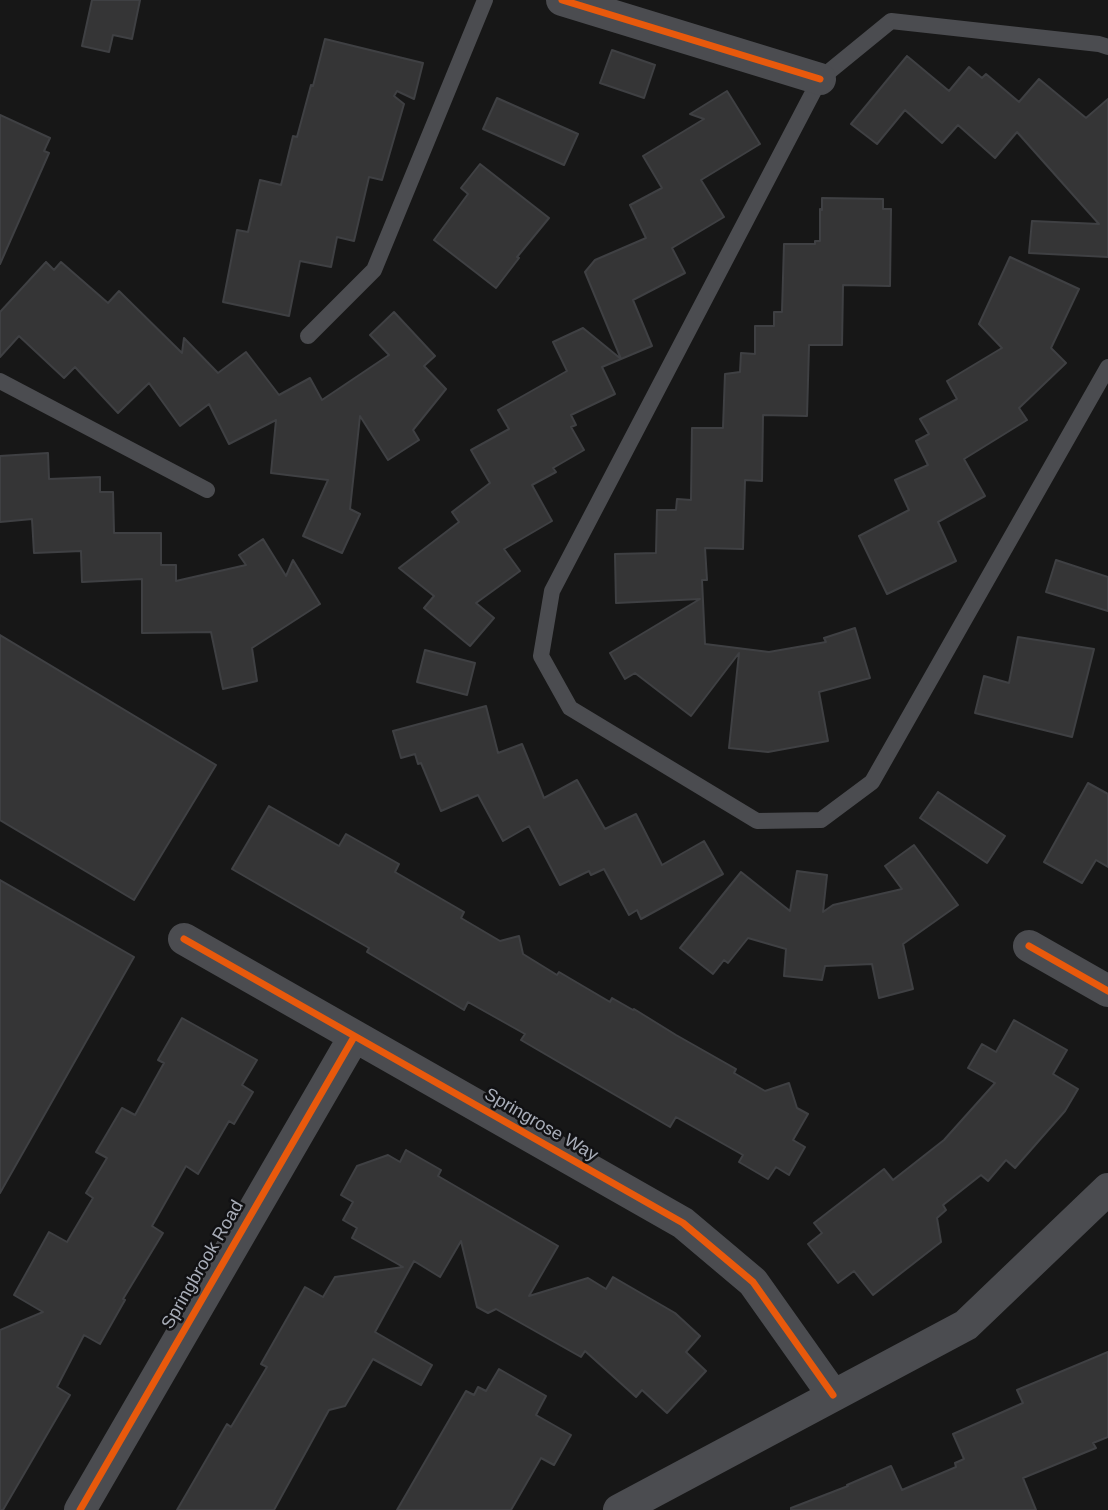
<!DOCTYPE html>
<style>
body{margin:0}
canvas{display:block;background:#171717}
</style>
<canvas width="1108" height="1510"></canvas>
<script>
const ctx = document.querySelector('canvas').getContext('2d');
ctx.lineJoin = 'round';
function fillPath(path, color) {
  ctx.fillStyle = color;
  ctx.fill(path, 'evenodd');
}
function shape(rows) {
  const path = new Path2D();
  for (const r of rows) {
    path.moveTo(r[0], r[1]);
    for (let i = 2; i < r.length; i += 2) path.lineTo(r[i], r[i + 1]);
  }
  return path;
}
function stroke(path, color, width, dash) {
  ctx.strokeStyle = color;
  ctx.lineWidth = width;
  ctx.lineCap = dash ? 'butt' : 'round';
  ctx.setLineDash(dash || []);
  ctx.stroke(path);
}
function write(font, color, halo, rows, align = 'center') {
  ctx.font = font + ' Helvetica,sans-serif';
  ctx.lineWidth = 5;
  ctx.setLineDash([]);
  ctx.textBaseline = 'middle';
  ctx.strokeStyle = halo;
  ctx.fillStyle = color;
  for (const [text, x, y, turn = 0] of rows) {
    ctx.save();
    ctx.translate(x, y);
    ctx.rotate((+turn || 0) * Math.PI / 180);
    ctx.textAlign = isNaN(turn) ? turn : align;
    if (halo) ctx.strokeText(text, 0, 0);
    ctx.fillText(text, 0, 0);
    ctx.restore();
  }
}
const building = shape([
 [92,0,140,0,132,39,113,35,109,52,82,46,92,0],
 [325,39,423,63,414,99,397,91,394,96,404,104,382,180,369,177,354,241,337,237,331,267,300,261,289,316,223,302,237,230,248,232,260,180,281,185,293,136,297,137,311,85,313,86,325,39],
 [612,50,655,65,644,98,600,83,612,50],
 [907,56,949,91,969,67,982,78,986,74,1019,102,1039,79,1086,118,1108,99,1108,257,1029,253,1032,221,1099,224,1017,132,995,158,958,125,942,143,905,110,877,144,851,124,907,56],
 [727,91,760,144,701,180,724,217,672,248,685,273,633,300,652,346,621,359,585,272,595,260,646,238,630,205,662,188,643,156,704,119,690,114,727,91],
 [497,98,578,134,564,165,483,129,497,98],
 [0,115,50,138,44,151,49,153,0,264,0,115],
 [480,164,549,218,517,257,519,258,496,288,434,240,468,194,461,188,480,164],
 [822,198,883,199,883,209,891,209,890,286,843,285,842,345,809,345,807,416,763,415,762,481,745,480,743,549,705,548,707,580,702,580,705,644,769,652,826,642,824,638,855,628,870,678,819,692,828,741,768,752,729,748,739,653,691,716,635,673,625,679,610,653,700,599,616,603,615,554,656,553,657,510,676,510,677,499,691,500,692,428,723,428,725,374,740,372,741,353,755,354,755,326,774,326,774,312,782,312,784,244,815,244,815,241,820,241,820,209,822,210,822,198],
 [1010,257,1079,289,1051,348,1066,363,1019,408,1027,420,964,459,985,496,938,522,956,561,887,594,859,536,909,510,895,480,928,465,916,441,929,434,920,419,957,399,947,381,1002,348,979,324,1010,257],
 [46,262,54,270,61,262,108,303,119,291,182,353,184,338,218,373,246,352,279,395,310,378,322,400,389,355,370,335,394,312,435,356,424,366,446,389,413,430,419,440,388,460,360,416,350,509,360,514,342,553,303,536,328,480,271,473,276,420,229,444,209,404,180,426,149,383,118,413,75,367,64,378,19,336,0,357,0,312,46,262],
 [583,328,621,359,602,367,615,394,571,415,576,425,571,427,584,450,553,468,556,472,532,485,552,521,504,549,520,571,476,603,494,618,470,646,424,608,434,596,399,568,459,522,452,512,490,483,471,450,509,429,498,410,567,371,553,342,583,328],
 [48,453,49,479,100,477,100,492,113,492,114,533,161,533,161,565,176,565,176,581,246,565,239,555,263,539,286,576,293,560,320,604,252,648,257,681,223,689,211,632,142,633,142,579,82,582,81,551,34,553,32,519,0,522,0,456,48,453],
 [1056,560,1108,577,1108,611,1046,592,1056,560],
 [0,635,216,765,134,900,0,820,0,635],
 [1018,637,1094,649,1072,737,975,713,984,676,1009,683,1018,637],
 [425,650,475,663,467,695,417,682,425,650],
 [486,706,498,753,522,744,544,798,577,780,605,829,636,814,662,865,704,841,723,874,641,919,637,910,629,915,604,869,591,875,589,871,560,885,529,826,503,841,478,795,441,811,421,763,418,764,415,754,401,758,393,731,486,706],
 [1088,783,1108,794,1108,867,1096,860,1082,883,1044,862,1088,783],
 [938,792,1005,836,987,863,920,818,938,792],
 [269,806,339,846,346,834,399,864,395,872,464,912,461,918,500,941,519,936,523,954,557,975,559,972,610,1002,612,998,633,1010,634,1009,676,1035,736,1069,734,1073,765,1091,789,1083,797,1108,808,1114,793,1140,805,1147,789,1175,776,1167,768,1179,739,1162,743,1155,676,1117,670,1127,521,1040,525,1034,468,1002,464,1010,367,952,369,948,232,869,269,806],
 [914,845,958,905,903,944,913,989,879,998,872,964,825,966,822,980,784,976,786,949,748,938,728,963,724,960,713,974,680,948,741,872,790,911,797,871,827,875,823,912,833,905,902,889,885,866,914,845],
 [0,880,134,957,0,1193,0,880],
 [182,1018,257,1060,242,1085,253,1092,234,1124,229,1121,198,1174,186,1166,152,1226,163,1233,123,1299,125,1300,100,1344,84,1335,57,1387,70,1395,3,1510,0,1510,0,1330,43,1312,14,1295,49,1232,67,1242,93,1198,86,1193,107,1158,96,1152,122,1108,135,1115,164,1063,158,1060,182,1018],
 [1014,1020,1067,1050,1053,1074,1078,1089,1065,1111,1015,1168,1006,1160,988,1181,981,1175,943,1205,946,1210,937,1218,941,1242,873,1295,854,1271,838,1283,808,1244,822,1233,814,1223,884,1169,893,1180,944,1140,995,1083,968,1068,982,1044,996,1052,1014,1020],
 [406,1150,441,1170,438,1176,558,1246,529,1296,588,1278,606,1289,613,1277,675,1313,700,1336,686,1352,706,1371,667,1413,642,1390,636,1397,585,1351,581,1357,496,1309,488,1313,477,1307,461,1241,440,1277,414,1261,375,1332,432,1365,421,1385,373,1359,345,1406,329,1410,274,1510,177,1510,227,1424,231,1427,267,1367,261,1364,305,1287,323,1297,335,1277,403,1267,352,1238,357,1228,343,1220,353,1202,341,1195,357,1166,388,1155,400,1162,406,1150],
 [1108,1352,1108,1437,1093,1443,1096,1448,1023,1478,1036,1510,791,1510,791,1508,848,1486,847,1485,891,1466,902,1490,956,1467,955,1463,964,1459,953,1434,1023,1403,1017,1390,1108,1352],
 [499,1369,546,1396,536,1415,571,1435,554,1465,541,1458,511,1510,397,1510,466,1391,474,1395,478,1387,486,1391,499,1369]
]);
fillPath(building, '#353536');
stroke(building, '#3f4043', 2);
stroke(shape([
 [1108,47,1099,44,891,21,820,79,552,591,541,656,570,708,757,821,821,820,872,782,1108,367],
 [308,336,374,270,485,0],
 [0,381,207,490]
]), '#4b4c50', 16);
stroke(shape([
 [562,0,820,79],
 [184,939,683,1223,753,1282,833,1395],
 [1029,946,1108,991],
 [80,1510,354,1037],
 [619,1510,966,1325,1108,1189]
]), '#4b4c50', 32);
stroke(shape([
 [562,0,820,79],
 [184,939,683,1223,753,1282,833,1395],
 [1029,946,1108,991],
 [80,1510,354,1037]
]), '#e8590c', 7);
write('18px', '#a8adb8', '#111113', [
 ["Springrose Way",541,1125,30],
 ["Springbrook Road",203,1265,-60]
]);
</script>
